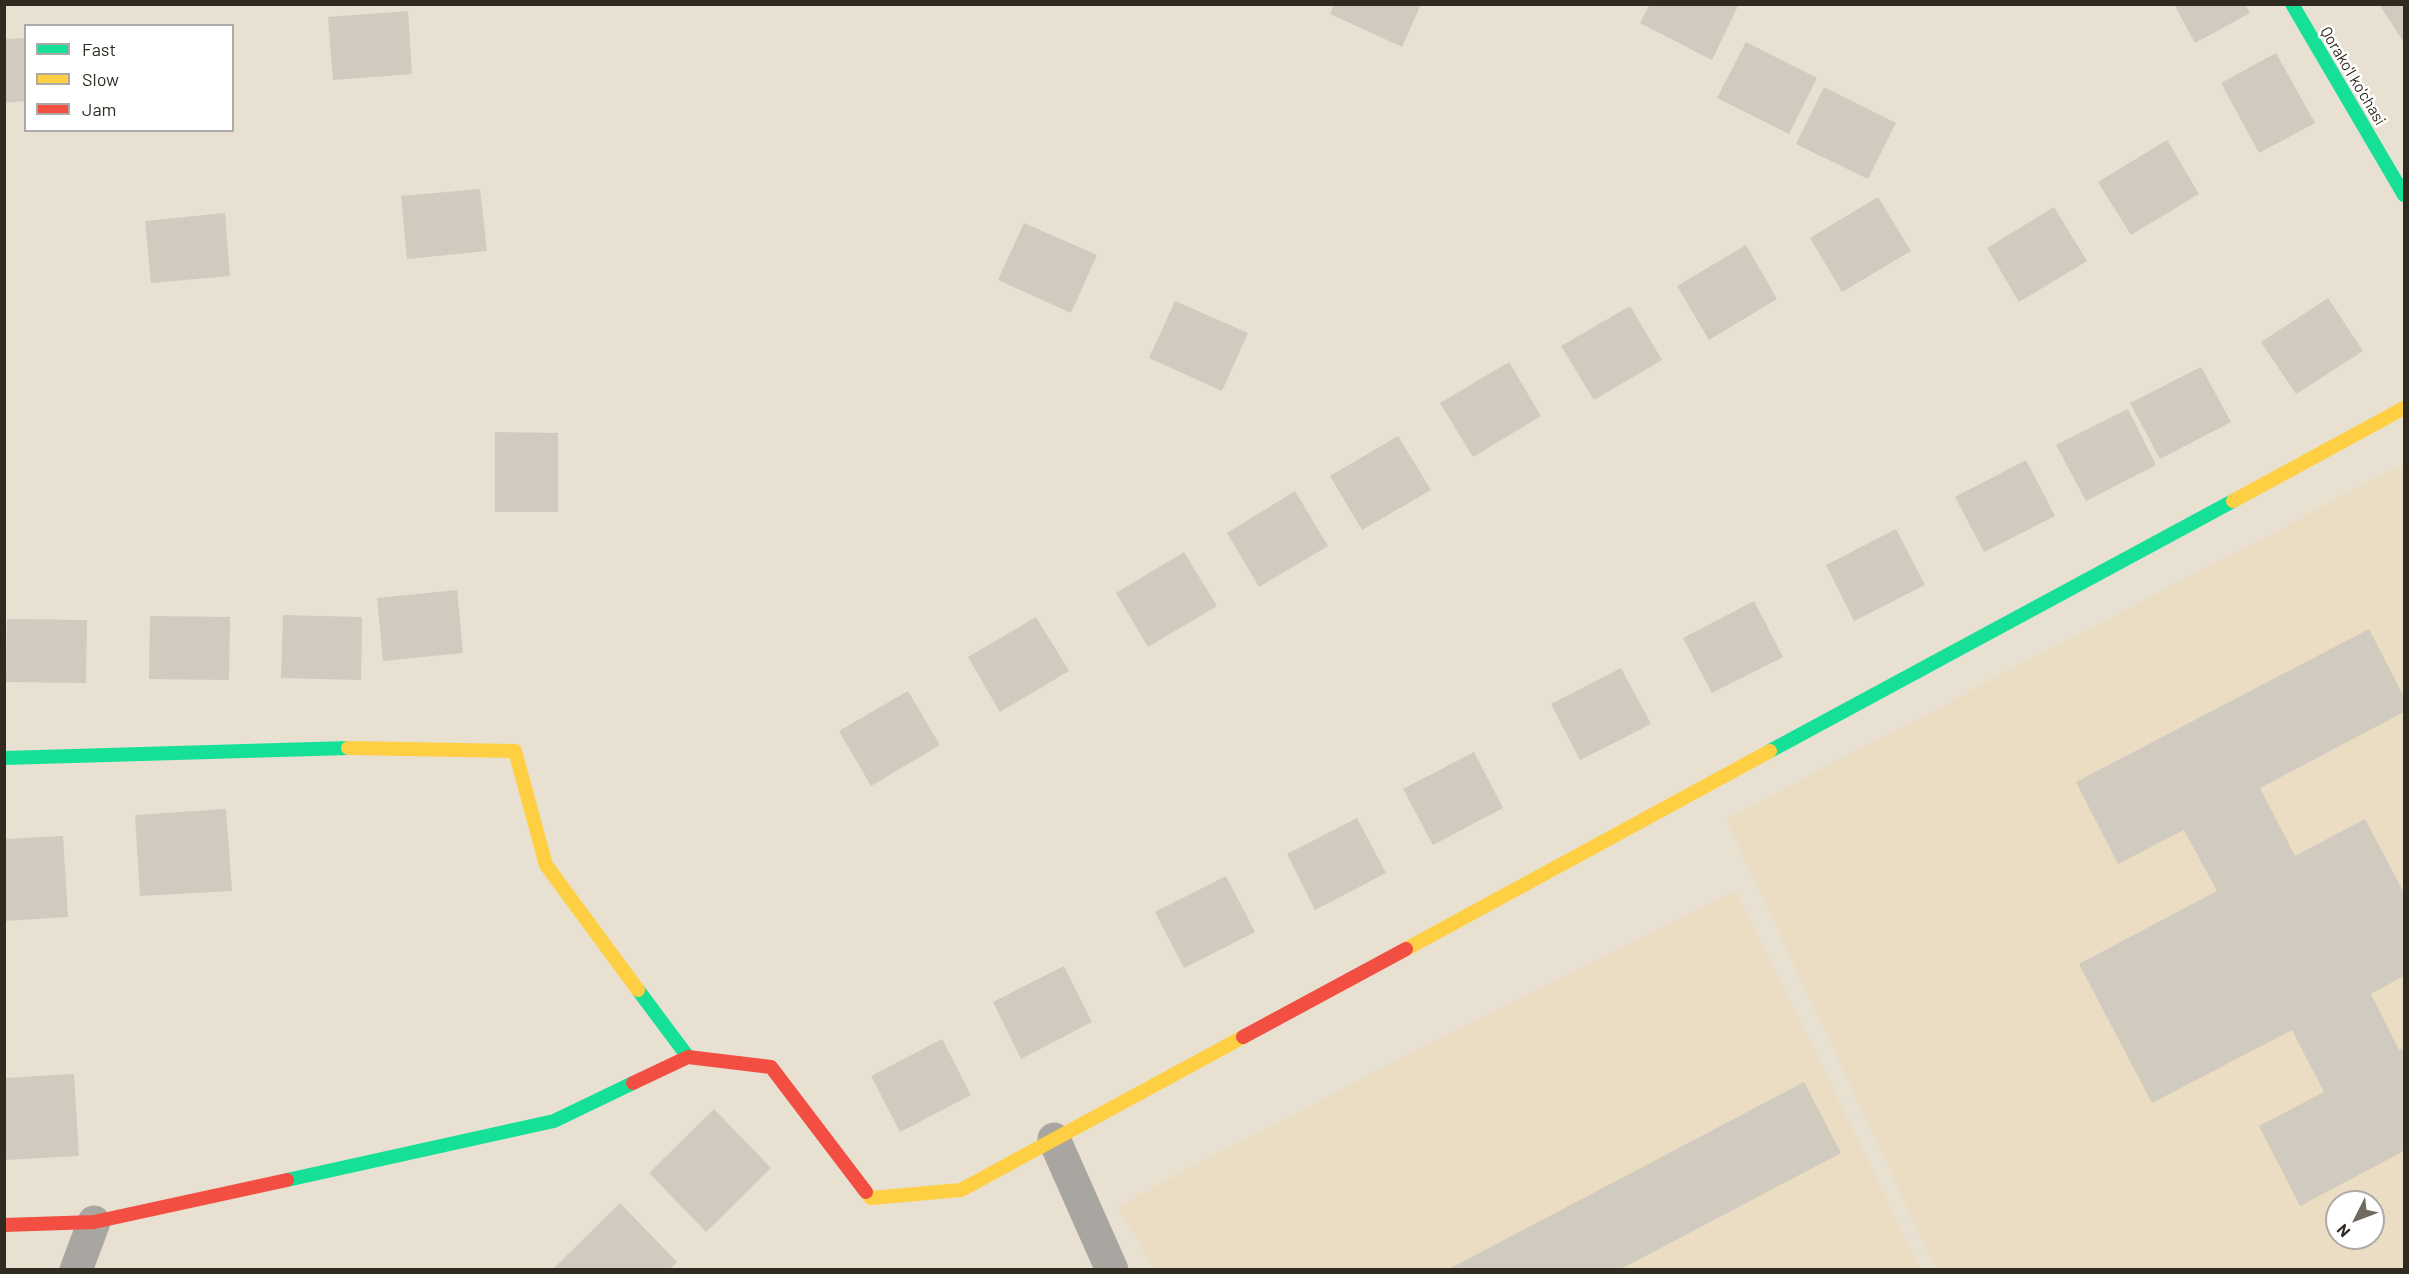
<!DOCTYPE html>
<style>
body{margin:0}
#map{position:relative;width:2409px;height:1274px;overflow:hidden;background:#e8e0d1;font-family:Barlow,sans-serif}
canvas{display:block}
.frame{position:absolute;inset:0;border:6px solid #302b20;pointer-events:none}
.legend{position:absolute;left:24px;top:24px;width:210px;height:108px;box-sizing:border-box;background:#fff;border:2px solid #acaaa6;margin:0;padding:8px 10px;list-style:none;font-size:18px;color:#302b20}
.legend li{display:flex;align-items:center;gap:12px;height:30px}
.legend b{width:30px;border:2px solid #acaaa6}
.north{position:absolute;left:2325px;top:1190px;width:60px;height:60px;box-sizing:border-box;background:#fff;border:2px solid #acaaa6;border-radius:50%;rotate:228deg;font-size:16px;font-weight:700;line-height:24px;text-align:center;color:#302b20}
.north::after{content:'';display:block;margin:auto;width:21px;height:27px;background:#706a5e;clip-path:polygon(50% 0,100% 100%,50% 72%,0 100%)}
</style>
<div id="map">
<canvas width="2409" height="1274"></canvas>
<div class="frame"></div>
<ul class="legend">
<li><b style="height:8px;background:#16e098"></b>Fast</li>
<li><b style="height:8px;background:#ffcf43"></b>Slow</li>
<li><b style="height:8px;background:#f24e42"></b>Jam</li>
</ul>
<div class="north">N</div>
</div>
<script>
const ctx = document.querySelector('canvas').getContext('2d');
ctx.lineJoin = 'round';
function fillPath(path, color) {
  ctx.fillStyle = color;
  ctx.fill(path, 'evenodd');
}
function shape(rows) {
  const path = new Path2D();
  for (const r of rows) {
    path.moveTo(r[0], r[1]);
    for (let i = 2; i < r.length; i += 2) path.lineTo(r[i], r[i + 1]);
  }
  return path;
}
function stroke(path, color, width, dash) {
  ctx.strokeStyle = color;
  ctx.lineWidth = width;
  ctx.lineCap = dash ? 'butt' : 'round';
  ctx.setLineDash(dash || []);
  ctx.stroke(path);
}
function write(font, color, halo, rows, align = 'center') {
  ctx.font = font + ' Barlow,sans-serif';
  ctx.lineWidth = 5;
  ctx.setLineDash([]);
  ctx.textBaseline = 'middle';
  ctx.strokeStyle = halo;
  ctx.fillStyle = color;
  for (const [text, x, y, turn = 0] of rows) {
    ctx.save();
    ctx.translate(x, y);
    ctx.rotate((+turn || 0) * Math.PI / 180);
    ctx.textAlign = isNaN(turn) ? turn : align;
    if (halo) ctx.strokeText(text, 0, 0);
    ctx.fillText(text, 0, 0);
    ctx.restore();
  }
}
fillPath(shape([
 [2404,464,2404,1269,1936,1269,1726,819],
 [2337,1202,2373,1202,2373,1238,2337,1238],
 [1736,890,1921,1269,1153,1269,1118,1206,1461,1027]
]), '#ebddc3');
fillPath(shape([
 [1334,4,1421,4,1402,47,1330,14],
 [1650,4,1739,4,1712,60,1640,23],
 [2174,4,2245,4,2250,13,2195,43],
 [2379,4,2404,4,2404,43],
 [408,11,412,74,333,80,328,17],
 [26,38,26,101,4,103,4,39],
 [1746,42,1817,78,1789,134,1717,98],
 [2276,53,2315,123,2259,153,2221,83],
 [1824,87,1896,123,1868,179,1796,144],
 [2167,140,2199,194,2131,235,2098,182],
 [480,189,487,251,407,259,401,196],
 [1878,197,1911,251,1842,292,1810,238],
 [2054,207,2087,261,2019,302,1987,248],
 [225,213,230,276,151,283,145,221],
 [1024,223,1097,255,1071,313,998,280],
 [1746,245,1777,299,1709,340,1677,286],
 [2328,298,2363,351,2296,394,2261,342],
 [1175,301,1248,333,1222,391,1149,358],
 [1630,306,1662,360,1594,400,1561,346],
 [1509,362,1541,416,1473,457,1440,403],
 [2201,367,2231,422,2160,459,2130,403],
 [2128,409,2156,465,2086,501,2056,445],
 [495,432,558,433,558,512,495,512],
 [1398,436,1431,490,1362,530,1330,476],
 [2026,460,2055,516,1984,552,1955,497],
 [1295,491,1328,546,1259,587,1227,533],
 [1896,529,1925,585,1854,621,1826,565],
 [1184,552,1217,606,1148,647,1116,593],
 [457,590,463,653,383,661,377,598],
 [1754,601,1783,657,1712,693,1683,638],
 [283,615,362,617,361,680,281,678],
 [150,616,230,617,229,680,149,679],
 [1036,617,1069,671,1000,712,968,657],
 [7,619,87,620,86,683,6,682],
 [2369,629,2404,697,2404,712,2260,788,2295,856,2365,819,2404,893,2404,976,2371,994,2399,1050,2404,1048,2404,1151,2300,1206,2259,1126,2324,1092,2292,1030,2152,1103,2079,964,2217,891,2184,830,2118,864,2076,782],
 [1621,668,1651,724,1580,760,1551,704],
 [908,691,940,745,871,786,839,731],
 [1474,752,1503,808,1433,845,1403,789],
 [226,809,232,891,140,896,135,815],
 [1357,818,1386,873,1315,910,1287,854],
 [63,836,68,917,4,921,4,839],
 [1226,876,1255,932,1184,968,1155,912],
 [1064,966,1092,1022,1021,1059,993,1002],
 [942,1039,971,1095,900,1132,871,1076],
 [74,1074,79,1156,5,1160,5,1078],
 [1804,1082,1841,1153,1619,1270,1447,1270],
 [714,1109,771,1168,706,1232,649,1173],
 [620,1203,677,1262,669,1270,558,1270,555,1267]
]), '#d1cabf');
stroke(shape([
 [1054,1139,1112,1270],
 [76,1270,94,1222]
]), '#a9a6a1', 33);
stroke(shape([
 [2292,4,2404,195],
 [1770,751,2233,501],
 [4,758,348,748],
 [638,990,688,1057],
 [287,1180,554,1121,633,1083]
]), '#16e098', 14);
stroke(shape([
 [2233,501,2404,408],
 [348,748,515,751,546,865,638,990],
 [1406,949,1770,751],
 [866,1192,871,1198,961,1190,1243,1037]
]), '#ffcf43', 14);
stroke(shape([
 [1243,1037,1406,949],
 [633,1083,688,1057,771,1067,866,1192],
 [4,1225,94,1222,287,1180]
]), '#f24e42', 14);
write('16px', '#302b20', '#fff', [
 ["Qorako'l ko'chasi",2353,76,59]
]);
</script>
